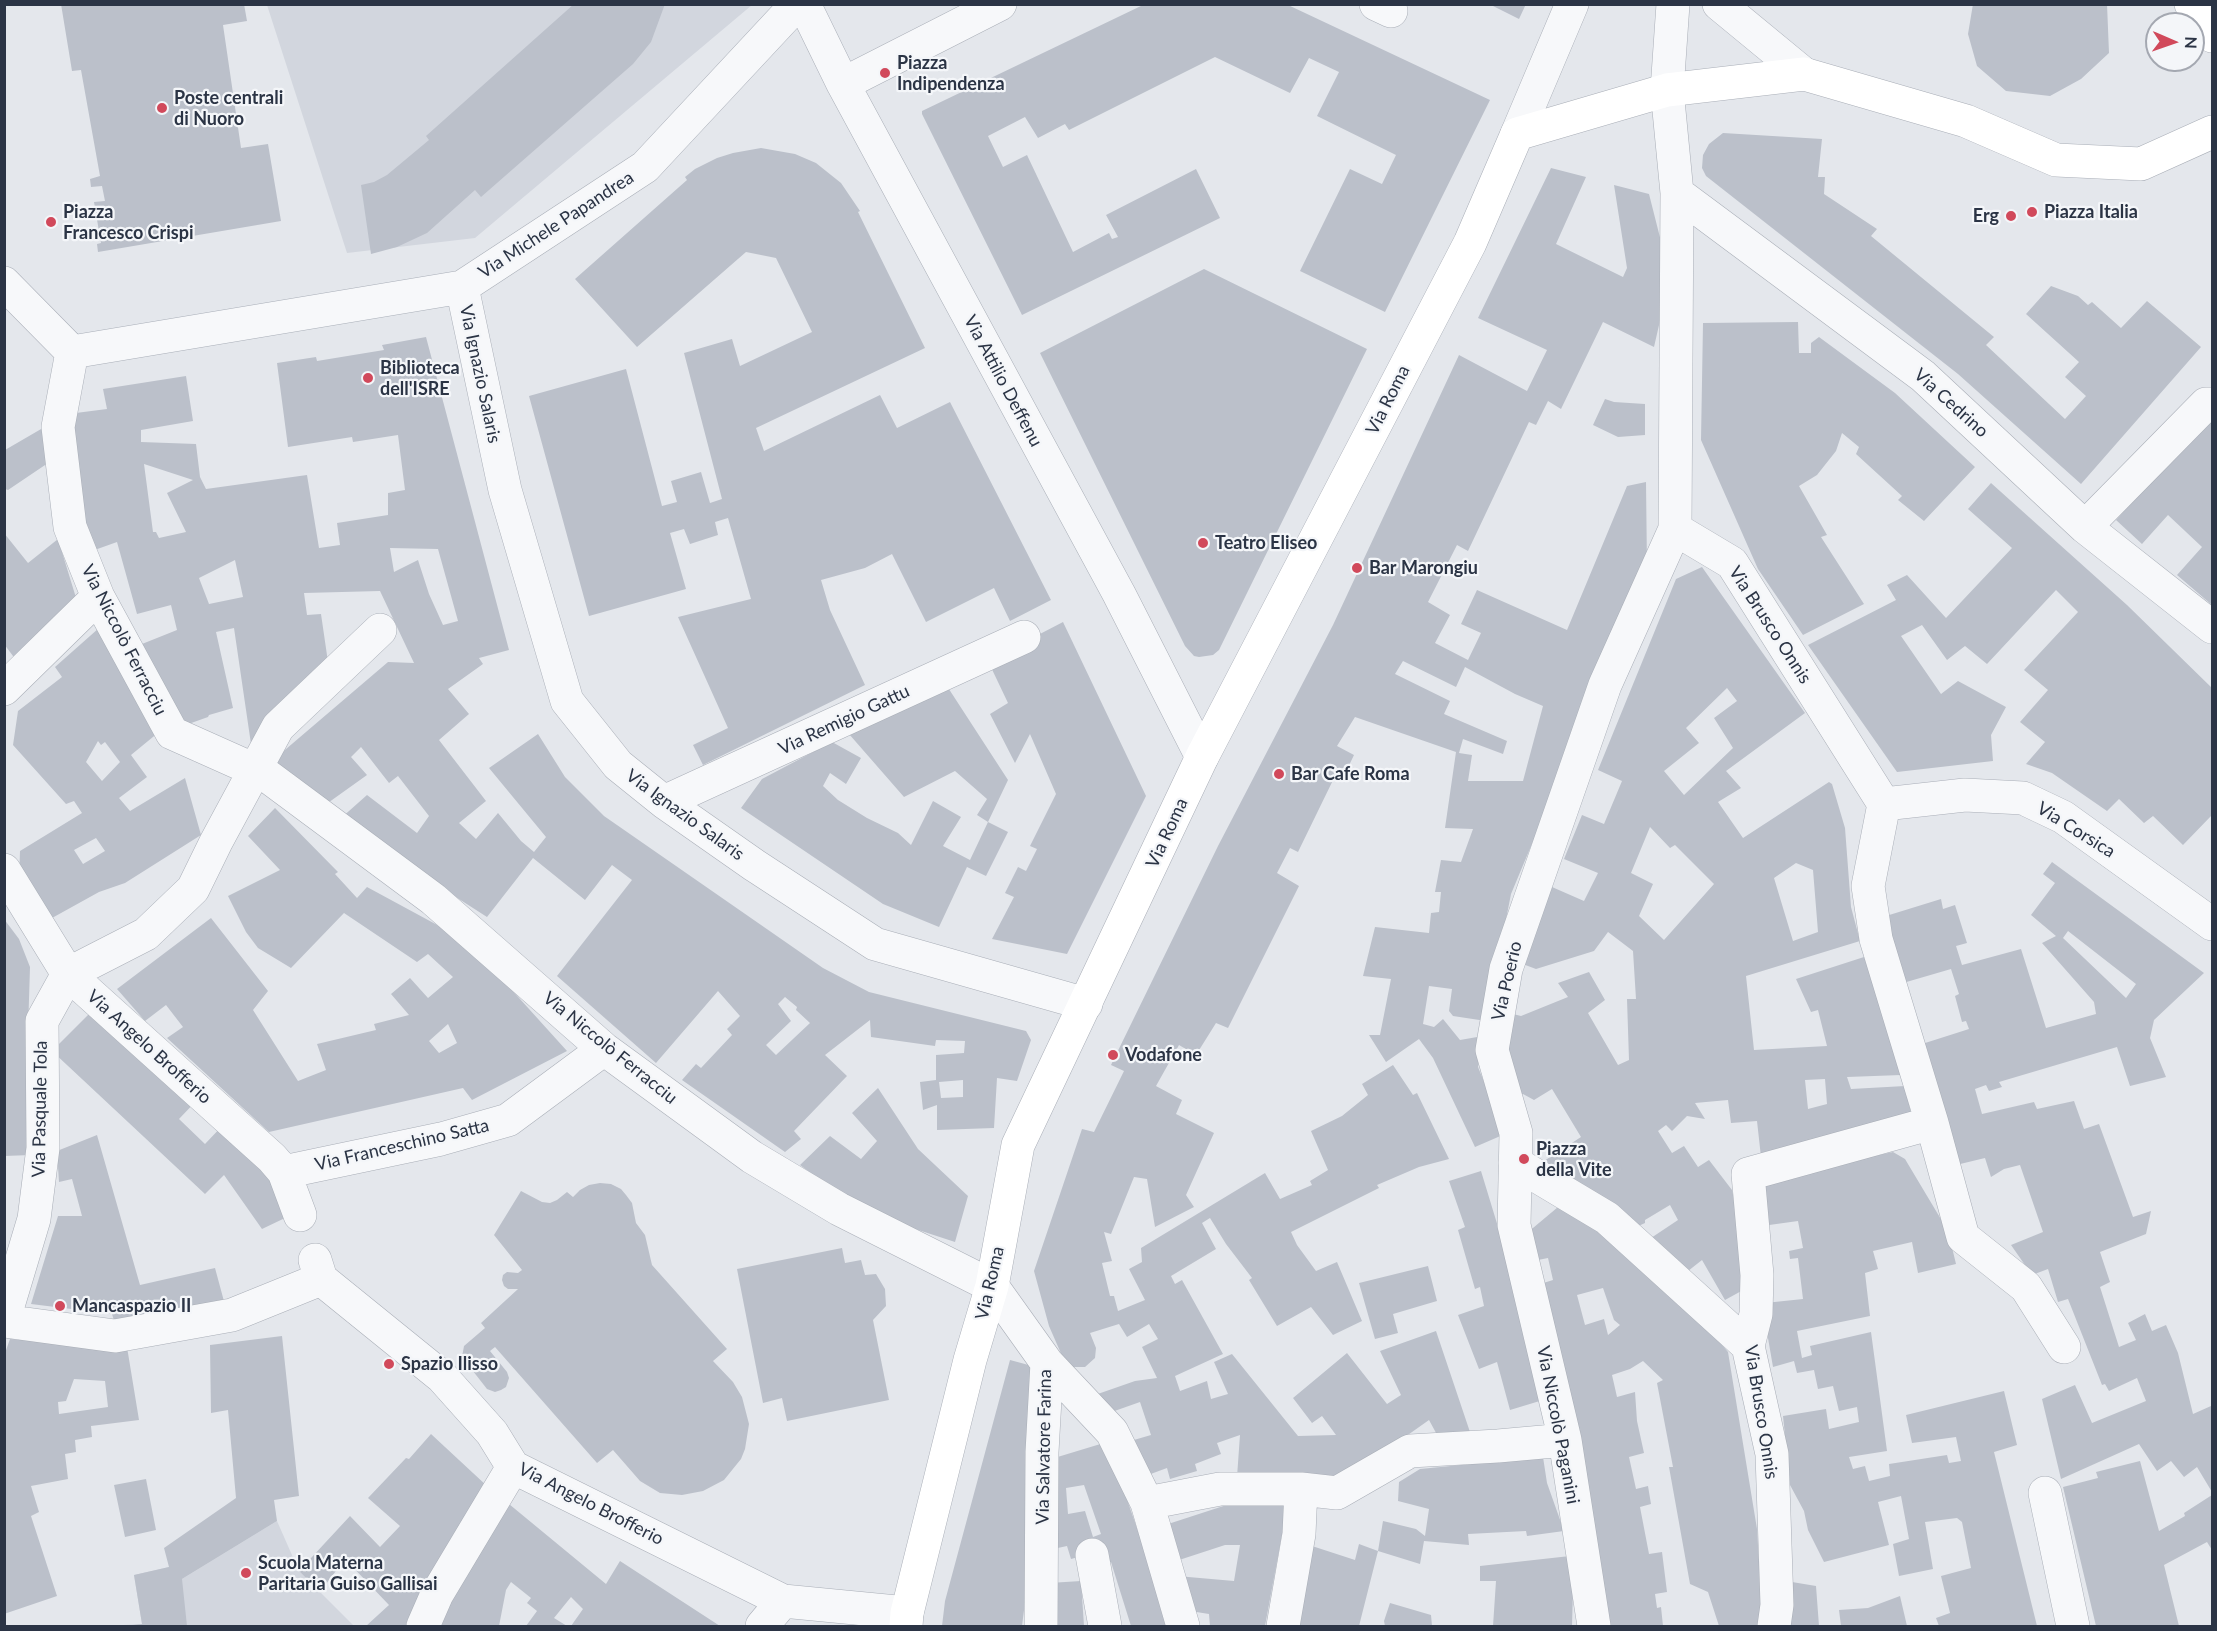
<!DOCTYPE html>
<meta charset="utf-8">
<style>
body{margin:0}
#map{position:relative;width:2217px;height:1631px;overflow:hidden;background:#e4e7ec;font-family:Lato,sans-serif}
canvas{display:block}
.frame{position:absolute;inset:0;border:6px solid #2b3445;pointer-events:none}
.north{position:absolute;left:2145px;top:12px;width:60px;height:60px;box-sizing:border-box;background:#f4f6f9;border:2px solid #a4a8b1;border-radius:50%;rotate:92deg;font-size:16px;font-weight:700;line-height:24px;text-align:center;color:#2b3445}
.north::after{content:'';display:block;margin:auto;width:21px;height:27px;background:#d1495b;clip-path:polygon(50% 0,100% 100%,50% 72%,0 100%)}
</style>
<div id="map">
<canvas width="2217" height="1631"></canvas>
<div class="frame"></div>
<div class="north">N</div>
</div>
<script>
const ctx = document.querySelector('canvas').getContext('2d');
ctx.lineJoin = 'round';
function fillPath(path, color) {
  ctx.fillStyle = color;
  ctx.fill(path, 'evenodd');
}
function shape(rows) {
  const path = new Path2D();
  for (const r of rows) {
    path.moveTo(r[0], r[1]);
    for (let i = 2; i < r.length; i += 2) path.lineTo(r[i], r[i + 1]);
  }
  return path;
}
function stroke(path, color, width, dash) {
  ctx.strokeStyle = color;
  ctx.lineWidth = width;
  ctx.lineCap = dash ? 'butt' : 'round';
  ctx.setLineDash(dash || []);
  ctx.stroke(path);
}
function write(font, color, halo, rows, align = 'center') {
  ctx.font = font + ' Lato,sans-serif';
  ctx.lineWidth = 4.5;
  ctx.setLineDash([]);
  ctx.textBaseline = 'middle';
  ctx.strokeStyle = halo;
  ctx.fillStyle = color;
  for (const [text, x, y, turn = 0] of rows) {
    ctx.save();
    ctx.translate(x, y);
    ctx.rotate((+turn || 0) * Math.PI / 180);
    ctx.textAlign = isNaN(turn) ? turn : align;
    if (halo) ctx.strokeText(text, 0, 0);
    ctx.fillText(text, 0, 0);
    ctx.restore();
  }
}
fillPath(shape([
 [267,5,752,5,475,238,347,253],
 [277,1521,299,1571,354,1626,104,1626,142,1624,134,1575,169,1567,182,1579]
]), '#d2d6de');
fillPath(shape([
 [61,4,244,4,247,21,223,25,241,148,268,144,281,221,98,252,97,244,101,243,94,202,105,201,102,186,91,187,90,179,100,176,81,70,72,71],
 [574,4,665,4,651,42,633,64,481,197,475,190,427,233,397,247,371,254,361,185,374,182,387,175,429,140,426,136],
 [1489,4,1526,4,1519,19],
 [1973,4,2107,4,2109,53,2081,79,2050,96,2006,91,1977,66,1968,34],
 [1143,5,1288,5,1490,100,1385,312,1300,271,1350,169,1382,184,1396,155,1317,116,1339,72,1309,58,1290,93,1215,57,1069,130,1065,124,1038,138,1025,117,988,136,1003,167,1027,155,1073,252,1109,233,1112,239,1118,237,1106,215,1196,169,1220,218,1022,315,922,114,922,111],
 [1723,133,1822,139,1818,177,1825,177,1824,194,1877,229,1871,236,1994,337,1986,345,2065,419,2086,396,2065,377,2079,362,2026,314,2051,286,2078,296,2088,305,2092,302,2121,328,2147,301,2201,347,2081,484,1958,374,1706,176,1702,168,1703,155,1709,144],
 [761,148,795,154,816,163,841,183,860,211,858,212,925,348,756,428,764,451,880,395,897,428,950,402,1051,600,1010,621,994,588,926,622,892,554,865,568,821,580,830,610,865,685,703,765,693,745,728,728,678,617,751,599,728,518,715,522,718,535,690,544,684,529,670,533,686,589,589,616,529,396,626,369,662,506,677,502,671,481,701,472,710,503,722,499,684,353,732,339,740,366,812,332,776,258,746,252,637,347,575,279,687,180,685,177,695,169,717,158,733,153],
 [1551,168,1586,177,1556,244,1623,277,1627,268,1614,185,1649,194,1670,277,1654,347,1603,322,1561,409,1548,401,1536,425,1529,422,1468,551,1457,545,1428,602,1450,615,1435,643,1468,660,1481,633,1461,624,1477,590,1567,630,1627,486,1646,482,1647,568,1511,894,1486,1021,1453,1016,1449,1011,1452,989,1429,986,1423,1024,1434,1027,1443,1019,1460,1040,1483,1036,1478,1067,1505,1134,1475,1147,1433,1058,1419,1039,1386,1062,1369,1035,1380,1035,1391,979,1363,976,1375,927,1429,933,1431,913,1439,912,1441,892,1435,892,1441,860,1461,862,1473,829,1445,828,1456,752,1355,717,1337,746,1354,755,1343,778,1336,774,1298,852,1290,848,1277,873,1299,886,1228,1028,1216,1023,1196,1055,1179,1045,1156,1086,1182,1100,1176,1114,1214,1133,1186,1195,1194,1207,1155,1227,1147,1179,1134,1177,1111,1234,1104,1232,1112,1261,1102,1263,1110,1296,1114,1296,1118,1311,1145,1300,1129,1269,1142,1262,1141,1248,1265,1173,1280,1199,1312,1185,1310,1181,1328,1170,1311,1131,1342,1116,1368,1095,1362,1084,1393,1065,1413,1095,1417,1093,1449,1159,1419,1167,1377,1185,1379,1188,1291,1232,1297,1245,1316,1271,1337,1262,1362,1321,1333,1335,1311,1307,1277,1326,1249,1280,1252,1278,1226,1244,1210,1218,1202,1223,1216,1249,1171,1276,1175,1284,1182,1280,1223,1354,1175,1376,1180,1391,1207,1381,1211,1399,1228,1394,1214,1362,1232,1354,1298,1436,1336,1435,1322,1416,1312,1423,1293,1398,1347,1353,1387,1404,1401,1395,1380,1351,1436,1331,1472,1438,1441,1442,1429,1420,1364,1466,1340,1479,1237,1477,1240,1435,1217,1443,1221,1454,1195,1464,1197,1471,1170,1479,1167,1468,1148,1475,1127,1442,1151,1435,1140,1402,1106,1414,1092,1396,1135,1381,1157,1378,1142,1347,1158,1339,1149,1324,1127,1337,1119,1324,1090,1333,1096,1348,1095,1358,1085,1367,1073,1367,1063,1358,1049,1326,1034,1271,1082,1129,1094,1132,1124,1071,1111,1065,1218,846,1333,625,1459,355,1527,391,1547,350,1478,318],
 [1403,661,1456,687,1465,667,1515,694,1543,706,1523,781,1468,781,1472,755,1459,753,1463,739,1503,754,1507,741,1444,714,1450,701,1395,674],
 [1204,269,1367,349,1219,650,1213,655,1199,657,1194,656,1185,646,1040,353],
 [1798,322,1799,353,1811,353,1811,343,1819,337,1895,393,1975,467,1924,521,1898,500,1902,496,1856,454,1859,447,1842,433,1836,451,1817,475,1799,486,1827,535,1821,537,1864,604,1803,635,1758,569,1701,440,1703,323],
 [426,337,509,650,479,658,483,664,448,689,469,714,439,740,486,801,459,823,476,839,498,813,521,841,534,852,546,837,489,768,538,734,565,777,604,816,823,968,869,992,1026,1031,1031,1040,1017,1081,997,1078,994,1128,937,1130,937,1105,923,1110,920,1082,936,1080,936,1055,964,1053,965,1041,936,1040,935,1046,871,1037,870,1020,825,1055,847,1076,794,1131,801,1139,785,1152,682,1080,696,1064,701,1068,732,1035,727,1029,740,1016,718,991,656,1063,557,976,632,880,612,865,585,900,533,858,487,917,367,840,340,819,367,795,417,833,429,816,398,776,389,783,361,747,351,757,367,775,325,805,272,761,388,662,414,663,380,591,304,593,307,615,321,614,328,662,251,744,234,628,216,632,233,708,209,715,208,717,180,727,137,646,177,630,171,605,137,614,117,542,89,552,68,414,107,409,103,389,186,376,193,421,141,430,141,442,196,444,200,477,206,489,307,475,319,548,340,545,337,523,388,515,388,493,405,490,398,435,353,442,352,437,288,447,277,363,316,357,317,361,384,350,382,345],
 [144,464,193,480,167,493,186,532,159,538,156,532,153,532],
 [390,548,438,549,458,621,443,625,429,594,418,560,394,572],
 [235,560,243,597,209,604,199,578],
 [785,997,797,1007,796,1010,810,1023,776,1055,766,1045,791,1021,778,1004],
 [963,1080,963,1097,941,1098,939,1082],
 [1605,399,1614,402,1645,404,1645,435,1618,437,1593,425],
 [2210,418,2212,421,2212,605,2177,575,2202,547,2168,515,2142,544,2116,520],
 [48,425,51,461,8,490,5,489,5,450],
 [1991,483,2127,605,2212,688,2212,815,2183,845,2153,816,2144,823,2119,799,2107,811,2052,773,2026,764,2045,742,2020,722,2048,690,2024,670,2078,612,2056,590,1987,664,1965,646,1947,660,1922,625,1901,636,1941,694,1958,681,2006,707,1991,735,1993,761,1897,772,1808,645,1896,600,1887,585,1907,575,1946,618,2012,548,1968,509],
 [4,533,28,563,58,539,77,601,16,660,4,644],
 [1702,567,1805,713,1726,771,1741,788,1718,802,1743,838,1829,782,1832,784,1845,828,1851,907,1860,941,1746,976,1754,1050,1827,1046,1818,1010,1811,1012,1796,979,1864,957,1893,1036,1901,1075,1847,1077,1851,1089,1905,1086,1911,1113,1761,1157,1757,1121,1731,1123,1728,1100,1695,1103,1705,1119,1687,1116,1672,1131,1666,1125,1658,1131,1672,1153,1684,1146,1698,1167,1709,1160,1732,1190,1751,1282,1745,1289,1725,1300,1702,1260,1683,1275,1648,1240,1678,1220,1670,1205,1645,1220,1645,1223,1632,1229,1544,1161,1581,1137,1552,1089,1534,1100,1523,1094,1511,1094,1504,1059,1513,1014,1521,1016,1568,997,1558,983,1589,972,1605,1000,1588,1013,1618,1065,1629,1060,1627,999,1636,999,1633,951,1608,932,1594,951,1536,969,1520,963,1552,887,1584,901,1598,873,1564,859,1582,815,1604,824,1622,781,1598,770,1676,579],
 [1727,688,1737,701,1714,718,1733,748,1684,795,1664,771,1699,743,1686,728],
 [1650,827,1670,848,1675,845,1714,884,1664,940,1639,916,1653,884,1631,873],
 [1796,863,1813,870,1818,932,1793,941,1774,878],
 [1825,1079,1827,1104,1808,1109,1805,1080],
 [1063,622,1146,796,1067,954,992,939,1014,897,1005,893,1018,867,1026,871,1037,849,1030,846,1056,794,1030,734,1015,763,990,714,1008,703,988,661],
 [99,628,159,732,131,755,147,777,119,798,130,811,185,778,201,835,125,883,99,892,43,923,19,882,20,851,82,813,74,801,66,804,13,745,18,711,62,677,55,667],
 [98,741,101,745,105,742,120,762,102,781,86,762],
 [96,838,105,851,83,864,74,850],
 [945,683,1008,780,988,822,977,815,987,799,955,771,904,797,849,734],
 [832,742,861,758,846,784,830,773,823,786,838,800,867,818,898,833,911,845,933,801,961,817,943,846,970,860,988,822,1008,832,986,876,967,867,939,927,883,904,741,808,762,779],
 [275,808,338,872,335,874,357,898,367,887,452,933,501,978,567,1051,472,1100,463,1088,269,1132,167,1038,183,1027,166,1005,145,1021,117,989,211,918,268,991,253,1010,298,1081,326,1070,317,1044,376,1030,374,1024,409,1015,391,994,410,978,428,998,453,977,428,954,417,962,344,913,291,968,258,948,246,932,228,896,280,870,248,836],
 [448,1024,457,1043,439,1053,429,1041],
 [2052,862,2204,973,2154,1020,2150,1038,2166,1077,2130,1086,2117,1047,1999,1082,2002,1087,1989,1091,1986,1085,1975,1089,1982,1114,2034,1102,2037,1109,2074,1101,2084,1129,2099,1124,2133,1217,2151,1211,2146,1234,2100,1252,2110,1282,2100,1287,2119,1347,2136,1340,2128,1323,2145,1314,2152,1331,2166,1325,2178,1353,2193,1414,2211,1406,2212,1407,2212,1492,2197,1467,2184,1477,2171,1461,2157,1471,2139,1444,2061,1479,2042,1399,2075,1385,2092,1423,2146,1401,2137,1378,2109,1391,2105,1384,2102,1385,2068,1299,2058,1302,2048,1269,2032,1275,2011,1245,2043,1232,2020,1165,2004,1169,1991,1177,1985,1158,1956,1165,1922,1044,1969,1029,1966,1021,1962,1022,1955,996,1959,994,1951,969,1903,983,1886,916,1941,899,1943,909,1955,905,1967,943,1956,946,1962,965,2021,949,2046,1028,2096,1014,2094,1002,2042,943,2056,936,2031,915,2055,883,2043,874],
 [2068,931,2136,984,2126,998,2063,938],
 [4,919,19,939,30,967,26,1096,31,1155,4,1156],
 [95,1008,199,1098,179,1119,205,1144,224,1124,271,1176,285,1218,262,1229,224,1175,205,1194,52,1051],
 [878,1088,918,1149,968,1196,955,1242,897,1223,832,1189,800,1165,830,1136,861,1159,877,1141,852,1113],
 [97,1135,140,1285,215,1268,225,1305,116,1327,112,1314,31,1304,58,1216,82,1216,72,1179,59,1182,57,1151],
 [1893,1152,1905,1159,1948,1231,1956,1264,1918,1273,1912,1242,1873,1251,1878,1269,1865,1273,1870,1316,1797,1331,1802,1358,1812,1355,1810,1346,1871,1332,1887,1451,1849,1457,1853,1469,1865,1466,1869,1481,1890,1476,1889,1464,1947,1455,1949,1463,1961,1461,1956,1437,1912,1443,1906,1415,2004,1391,2017,1445,1994,1452,2037,1626,1939,1626,1936,1618,1950,1613,1941,1576,1971,1568,1962,1522,1957,1518,1925,1522,1933,1569,1899,1576,1893,1544,1909,1539,1901,1496,1878,1502,1889,1545,1824,1562,1808,1530,1804,1511,1790,1485,1783,1416,1826,1409,1829,1429,1859,1422,1857,1407,1839,1411,1833,1386,1818,1389,1814,1370,1797,1373,1794,1361,1773,1367,1768,1338,1765,1303,1803,1299,1798,1258,1790,1259,1789,1251,1803,1248,1798,1221,1762,1226,1766,1179],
 [1481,1171,1513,1276,1543,1400,1510,1410,1497,1362,1479,1369,1458,1315,1484,1306,1480,1287,1475,1289,1458,1230,1465,1227,1449,1181],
 [600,1183,611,1184,621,1189,626,1195,632,1203,636,1223,645,1235,652,1265,727,1349,713,1361,733,1382,742,1397,749,1424,745,1449,741,1459,724,1480,703,1491,682,1495,660,1493,640,1481,613,1450,597,1463,495,1347,490,1351,507,1372,509,1378,506,1387,501,1390,495,1392,487,1389,462,1357,464,1346,485,1328,481,1323,518,1289,508,1289,504,1286,502,1280,503,1275,507,1272,518,1273,522,1270,494,1235,521,1191,542,1202,550,1203,557,1200,567,1192,573,1197,580,1190,589,1185],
 [1564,1202,1685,1301,1728,1352,1757,1529,1763,1626,1719,1626,1708,1592,1690,1584,1669,1467,1673,1467,1657,1383,1663,1380,1643,1361,1630,1369,1612,1375,1617,1397,1635,1392,1637,1421,1644,1453,1629,1457,1636,1489,1648,1486,1651,1504,1640,1507,1649,1554,1662,1552,1667,1592,1655,1594,1657,1608,1661,1607,1663,1626,1603,1626,1537,1285,1553,1280,1548,1258,1533,1261,1527,1233],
 [1603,1288,1614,1320,1620,1325,1608,1335,1604,1319,1585,1325,1577,1295],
 [842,1248,845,1263,861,1260,865,1275,876,1274,885,1289,886,1306,873,1320,889,1400,787,1421,782,1398,763,1403,737,1269],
 [1428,1266,1437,1301,1393,1314,1398,1333,1375,1339,1359,1283],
 [282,1336,299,1496,274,1500,277,1521,182,1579,187,1626,133,1626,133,1625,142,1624,134,1575,169,1567,164,1548,236,1498,228,1410,211,1413,210,1345],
 [10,1339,127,1347,139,1420,91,1426,92,1437,75,1440,76,1452,65,1454,68,1479,31,1486,39,1512,31,1516,57,1596,4,1614,4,1356],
 [74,1379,105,1381,108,1407,59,1414,58,1402,66,1401],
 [1010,1360,1036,1367,1029,1571,1022,1626,942,1626,945,1601],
 [431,1434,487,1486,412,1626,366,1626,389,1605,345,1559,320,1592,299,1571,350,1516,380,1547,400,1526,368,1498,406,1458,409,1459],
 [1107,1442,1171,1626,1131,1626,1111,1562,1102,1563,1097,1552,1071,1559,1067,1546,1053,1549,1051,1459],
 [1084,1485,1101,1534,1093,1537,1085,1511,1068,1514,1066,1488],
 [1543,1457,1547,1483,1564,1531,1527,1536,1526,1531,1468,1534,1469,1545,1424,1541,1420,1564,1378,1551,1383,1521,1416,1529,1425,1536,1429,1509,1398,1501,1399,1482,1420,1469],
 [2140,1461,2159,1531,2185,1516,2184,1513,2212,1495,2212,1550,2207,1542,2164,1565,2179,1626,2096,1626,2063,1487,2098,1478,2096,1472],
 [146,1479,156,1530,125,1537,114,1485],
 [1245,1499,1288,1502,1265,1626,1210,1626,1209,1614,1184,1610,1177,1576,1234,1581,1240,1545,1225,1545,1173,1562,1162,1526],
 [509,1504,606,1584,620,1561,720,1626,571,1626,583,1609,571,1597,554,1618,567,1626,526,1626,537,1611,527,1603,531,1598,511,1582,506,1590,499,1626,435,1626],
 [1359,1544,1378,1551,1359,1626,1293,1626,1312,1546,1355,1560],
 [1570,1556,1573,1590,1572,1626,1493,1626,1496,1581,1480,1581,1480,1566],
 [1081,1581,1084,1626,1052,1626,1049,1583],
 [1786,1581,1816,1586,1819,1626,1784,1626],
 [1900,1596,1907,1626,1841,1626,1839,1610,1868,1608],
 [1390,1603,1431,1615,1432,1626,1385,1626,1384,1621]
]), '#bbc0ca');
const street = shape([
 [804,4,843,84,1119,594,1202,757],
 [1376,4,1391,11],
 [1673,4,1667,90,1677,193,1675,529,1732,563,1884,804,1868,886,1876,939,1932,1123,1748,1174,1757,1275,1756,1314,1748,1346,1772,1454,1777,1605,1774,1626],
 [1719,4,1804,74],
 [843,84,1000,4],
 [1517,134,1572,4],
 [1677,193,1923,376,2085,527,2212,627],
 [4,283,72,352],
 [462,287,505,490,567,701,618,765,664,802,754,865,875,944,1086,1004],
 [72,352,58,427,70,527,98,597,172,733,266,775,433,899,604,1049,752,1157,839,1209,992,1286,1047,1363,1042,1452,1041,1626],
 [72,352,462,287,645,167,797,4],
 [2085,527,2206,404,2212,404],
 [4,689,98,597],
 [664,802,1024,637],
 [1884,804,1965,795,2023,798,2063,817,2212,924],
 [4,870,68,974,272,1158,284,1172,300,1215],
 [68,974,146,934,193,889,216,842,278,727,380,630],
 [1932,1123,1963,1237,2026,1287,2064,1347],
 [1515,1163,1607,1218,1748,1346],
 [284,1172,441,1139,508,1120,604,1049],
 [315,1260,321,1279,442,1377,492,1433,513,1467,783,1601,907,1613],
 [4,1319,34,1219,43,1148,42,1021,68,974],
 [4,1321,115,1336,232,1315,321,1279],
 [1047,1363,1112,1432,1147,1503,1220,1489,1301,1489,1337,1493,1410,1451,1498,1446,1565,1440],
 [2045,1493,2073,1626],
 [1147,1503,1183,1626],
 [1092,1555,1105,1626],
 [423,1626,437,1594,513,1467],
 [762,1626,783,1601],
 [1283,1626,1299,1534,1301,1489],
 [1594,1626,1565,1440,1514,1225,1516,1133,1492,1050,1506,969,1605,685,1675,529]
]);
const secondary = shape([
 [2191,4,2212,36],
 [906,1626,907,1613,970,1360,992,1286,1018,1145,1202,757,1470,243,1517,134,1667,90,1804,74,1966,121,2056,160,2141,164,2212,132]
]);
stroke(street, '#a9aeb7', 34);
stroke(secondary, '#a9aeb7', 34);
stroke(street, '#f7f8fa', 33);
stroke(secondary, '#fff', 33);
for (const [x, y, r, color] of [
 [885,73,6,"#d1495b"],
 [162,108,6,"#d1495b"],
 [2032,212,6,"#d1495b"],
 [2011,216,6,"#d1495b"],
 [51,222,6,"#d1495b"],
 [368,378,6,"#d1495b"],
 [1203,543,6,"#d1495b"],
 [1357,568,6,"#d1495b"],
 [1279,774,6,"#d1495b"],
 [1113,1055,6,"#d1495b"],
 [1524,1159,6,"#d1495b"],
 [60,1306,6,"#d1495b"],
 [389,1364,6,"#d1495b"],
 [246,1573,6,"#d1495b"]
]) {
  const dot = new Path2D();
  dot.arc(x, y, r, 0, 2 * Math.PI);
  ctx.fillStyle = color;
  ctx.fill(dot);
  stroke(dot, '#f4f6f9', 2);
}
write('bold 18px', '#2b3445', '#f4f6f9', [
 ["Piazza",897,63],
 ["Indipendenza",897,84],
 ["Poste centrali",174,98],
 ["di Nuoro",174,119],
 ["Piazza",63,212],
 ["Francesco Crispi",63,233],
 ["Piazza Italia",2044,212],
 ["Erg",1999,216,"right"],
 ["Biblioteca",380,368],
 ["dell'ISRE",380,389],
 ["Teatro Eliseo",1215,543],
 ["Bar Marongiu",1369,568],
 ["Bar Cafe Roma",1291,774],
 ["Vodafone",1125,1055],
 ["Piazza",1536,1149],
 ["della Vite",1536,1170],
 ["Mancaspazio II",72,1306],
 ["Spazio Ilisso",401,1364],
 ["Scuola Materna",258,1563],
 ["Paritaria Guiso Gallisai",258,1584]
], 'left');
write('18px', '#2b3445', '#f4f6f9', [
 ["Via Michele Papandrea",556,225,-33],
 ["Via Ignazio Salaris",480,374,78],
 ["Via Attilio Deffenu",1003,381,62],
 ["Via Roma",1388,400,-63],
 ["Via Cedrino",1951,403,42],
 ["Via Brusco Onnis",1770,625,57],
 ["Via Niccolò Ferracciu",124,640,63],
 ["Via Remigio Gattu",844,720,-25],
 ["Via Ignazio Salaris",685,815,36],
 ["Via Corsica",2076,830,32],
 ["Via Roma",1167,833,-65],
 ["Via Poerio",1507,981,-77],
 ["Via Angelo Brofferio",149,1047,42],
 ["Via Niccolò Ferracciu",610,1048,39],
 ["Via Pasquale Tola",40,1109,-89],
 ["Via Franceschino Satta",402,1145,-13],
 ["Via Roma",990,1283,-77],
 ["Via Brusco Onnis",1761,1412,81],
 ["Via Niccolò Paganini",1558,1425,79],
 ["Via Salvatore Farina",1044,1447,-89],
 ["Via Angelo Brofferio",591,1504,27]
]);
</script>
